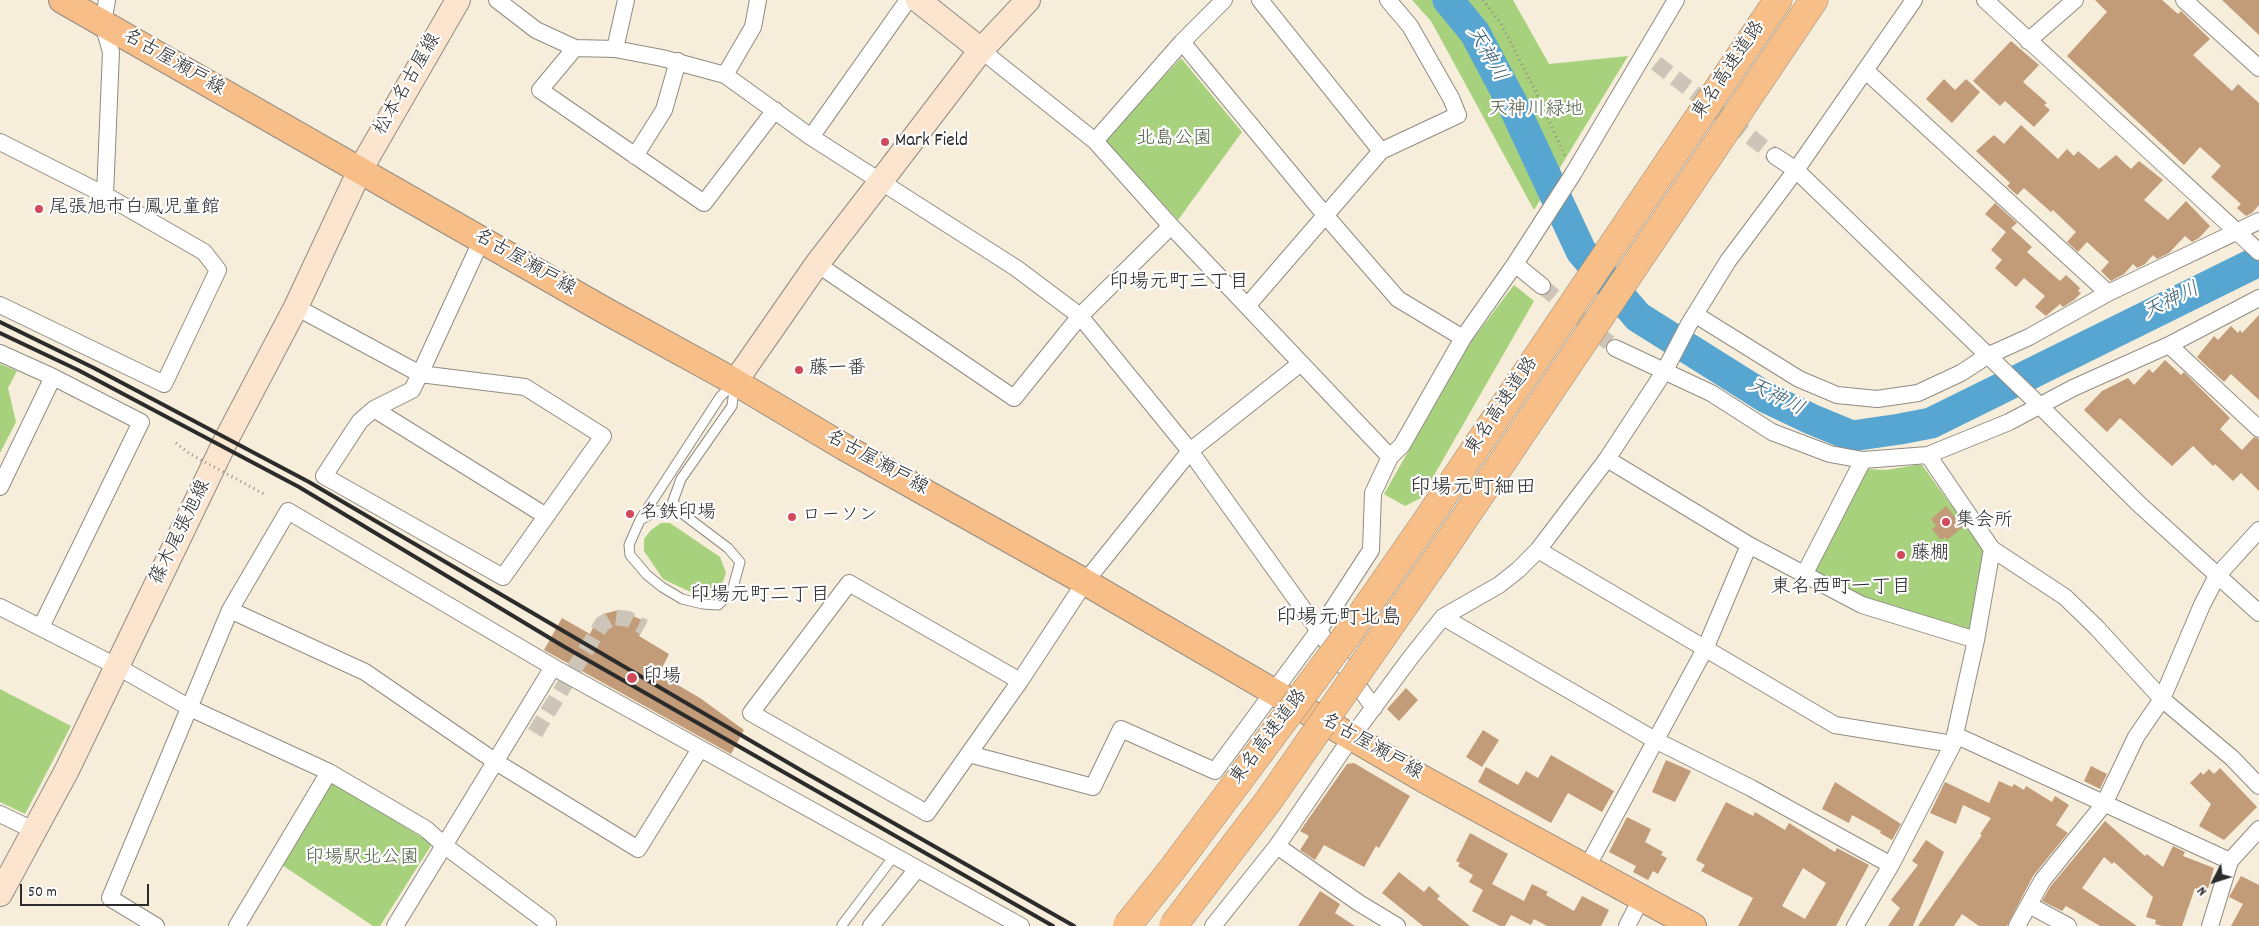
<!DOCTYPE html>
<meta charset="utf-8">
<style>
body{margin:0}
#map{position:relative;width:2259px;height:926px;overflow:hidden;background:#f6eddb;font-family:Dekko,sans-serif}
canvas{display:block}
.north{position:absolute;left:2189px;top:856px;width:50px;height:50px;-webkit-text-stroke:4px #fff;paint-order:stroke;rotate:230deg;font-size:14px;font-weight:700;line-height:20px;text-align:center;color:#2b2b2b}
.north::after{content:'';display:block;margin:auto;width:18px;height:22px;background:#2b2b2b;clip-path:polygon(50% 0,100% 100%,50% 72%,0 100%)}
.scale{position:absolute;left:20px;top:884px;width:129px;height:22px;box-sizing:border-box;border:2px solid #2b2b2b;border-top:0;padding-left:6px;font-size:15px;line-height:18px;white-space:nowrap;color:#2b2b2b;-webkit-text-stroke:4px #fff;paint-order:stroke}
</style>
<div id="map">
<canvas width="2259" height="926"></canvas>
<div class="north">N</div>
<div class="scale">50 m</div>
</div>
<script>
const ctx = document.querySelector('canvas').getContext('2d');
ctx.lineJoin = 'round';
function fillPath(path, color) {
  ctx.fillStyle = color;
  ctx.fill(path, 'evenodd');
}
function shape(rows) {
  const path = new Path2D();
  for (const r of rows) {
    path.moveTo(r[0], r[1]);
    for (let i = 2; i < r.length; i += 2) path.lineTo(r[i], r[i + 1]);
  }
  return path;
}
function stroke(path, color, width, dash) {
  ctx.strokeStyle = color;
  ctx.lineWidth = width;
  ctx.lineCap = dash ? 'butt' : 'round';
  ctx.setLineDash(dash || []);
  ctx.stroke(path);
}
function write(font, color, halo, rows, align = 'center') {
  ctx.font = font + ' Dekko,"Klee One",sans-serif';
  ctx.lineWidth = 4.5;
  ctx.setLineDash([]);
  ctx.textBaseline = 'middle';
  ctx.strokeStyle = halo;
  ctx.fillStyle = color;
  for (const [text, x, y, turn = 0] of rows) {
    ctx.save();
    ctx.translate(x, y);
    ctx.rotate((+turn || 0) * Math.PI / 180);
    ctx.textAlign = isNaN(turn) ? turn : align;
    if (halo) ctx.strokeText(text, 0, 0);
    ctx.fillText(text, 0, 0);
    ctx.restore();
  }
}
fillPath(shape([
 [1412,0,1513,0,1549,64,1628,56,1534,210,1431,21],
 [1181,58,1242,132,1178,220,1105,140],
 [1514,285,1534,301,1421,498,1405,506,1384,494,1470,343],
 [0,364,17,371,8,388,16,422,0,453],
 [1916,465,1922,465,1985,552,1970,630,1851,593,1817,573,1815,569,1866,469,1886,470],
 [661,523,670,523,720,557,726,573,722,584,715,591,706,595,697,595,663,579,644,551,644,539,651,530],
 [0,689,71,726,25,814,0,802],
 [332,781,432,844,380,926,373,926,282,865]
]), '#a7d17d');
stroke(shape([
 [1448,0,1475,33,1512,103,1581,251,1638,317,1767,398,1811,419,1852,436,1900,429,1931,423,2259,261]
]), '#57a6d1', 31);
fillPath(shape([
 [2095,0,2162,0,2178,14,2181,11,2210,39,2193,55,2232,91,2238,84,2259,103,2259,205,2252,213,2246,216,2237,208,2241,204,2211,177,2221,166,2200,147,2184,165,2067,56,2107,12],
 [2222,0,2259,0,2259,35],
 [2011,41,2039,65,2023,82,2047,103,2044,105,2050,110,2034,127,2005,101,2000,106,1973,81],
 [1944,79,1955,90,1966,79,1980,92,1952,123,1926,99],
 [2021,125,2058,159,2067,149,2074,156,2078,151,2099,169,2116,155,2131,169,2139,161,2163,180,2144,200,2168,220,2186,201,2210,226,2199,238,2192,242,2185,236,2169,253,2157,259,2153,255,2145,264,2137,268,2133,264,2124,274,2111,281,2101,271,2109,262,2087,242,2078,252,2067,242,2076,232,2053,210,2051,212,2024,188,2017,195,2007,186,2010,183,1976,151,1994,135,2004,144],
 [1995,203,2017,223,2011,228,2032,247,2027,252,2060,281,2066,275,2080,288,2078,291,2081,293,2074,300,2063,307,2060,304,2046,316,2035,307,2045,296,2024,278,2016,287,1995,268,2002,260,1991,250,2006,232,1985,214],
 [2259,315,2259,400,2231,374,2224,382,2197,357,2214,336,2218,340,2231,326,2238,333,2240,330,2242,333],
 [2165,360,2181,375,2184,372,2230,418,2220,429,2242,450,2254,437,2259,439,2259,491,2241,473,2233,481,2215,464,2213,466,2193,446,2172,466,2120,418,2107,432,2084,410,2102,391,2128,378,2134,385,2149,369,2153,373],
 [1946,506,1963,527,1947,540,1945,537,1941,540,1932,529,1936,526,1931,519],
 [619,610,647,622,639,636,669,654,659,674,700,698,744,730,731,754,544,650,562,618,590,634,596,621,603,614],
 [1406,688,1418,700,1399,721,1387,709],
 [1483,730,1499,740,1482,767,1466,757],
 [1551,755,1614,791,1602,812,1568,793,1551,823,1478,782,1486,767,1518,785,1526,771,1538,778],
 [1666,760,1691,771,1675,802,1652,792],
 [1354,763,1410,796,1379,848,1376,846,1364,867,1324,845,1315,860,1300,850,1309,836,1300,831,1347,764],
 [2091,766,2107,774,2100,789,2084,781],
 [2220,768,2257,807,2224,840,2199,826,2211,804,2190,783,2201,772,2203,775,2209,769,2214,774],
 [1999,781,2012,787,2014,784,2024,790,2026,786,2052,802,2055,796,2069,805,2056,825,2068,833,2033,876,2007,926,1979,926,1962,914,1954,926,1918,926,1982,835,1980,834,1991,818,1963,805,1956,824,1930,813,1945,782,1989,803],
 [1835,782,1901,824,1892,840,1880,833,1881,831,1852,815,1849,823,1822,809],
 [1726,802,1753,816,1755,812,1785,830,1789,823,1835,852,1837,848,1869,865,1836,926,1738,926,1753,898,1701,871,1705,865,1696,860],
 [1803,868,1826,883,1805,919,1782,906],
 [1627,817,1651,829,1645,842,1663,852,1661,855,1667,858,1658,874,1653,871,1648,880,1633,872,1636,866,1609,852],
 [2105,821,2145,856,2147,854,2163,867,2173,846,2185,852,2183,856,2214,868,2207,892,2195,888,2182,926,2162,926,2155,924,2156,920,2146,917,2153,897,2114,862,2112,864,2104,857,2082,888,2137,926,2100,926,2066,906,2062,911,2042,901,2050,887],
 [1470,833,1508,854,1492,884,1524,901,1532,884,1548,892,1546,895,1574,911,1582,896,1609,910,1601,926,1547,926,1534,919,1531,925,1511,915,1505,926,1500,926,1472,911,1483,890,1469,882,1473,875,1458,866,1460,863,1456,861],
 [1926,840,1944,852,1913,926,1888,926,1900,908,1891,900,1918,865,1912,861],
 [1399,872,1424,892,1429,886,1440,896,1437,899,1470,926,1423,926,1382,893],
 [2241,876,2259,885,2259,926,2231,926,2243,904,2229,897],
 [1320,891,1340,904,1335,913,1355,926,1298,926]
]), '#c29c79');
stroke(shape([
 [1656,63,1775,156],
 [1542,286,1615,348],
 [535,733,602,624,614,617,628,619,644,627]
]), '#cdc6b8', 16, [16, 8]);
const lane = shape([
 [735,382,732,406,681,479,673,501,679,511,728,548,740,562,732,591,718,605,703,604,682,599,662,587,647,575,630,555,629,545,640,520,720,397,735,382],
 [642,519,656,511,679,511],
 [842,925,894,856]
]);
const street = shape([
 [497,0,536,30,575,48,615,49,662,58,725,75,811,137,1016,268,1080,316,1190,451,1374,708],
 [1260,0,1381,151],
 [1985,0,2259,252],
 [2184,0,2259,68],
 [2028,41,2075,0],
 [1182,42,1325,215,1398,299,1463,338],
 [575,48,540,90,704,203,775,110],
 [615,49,626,0],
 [981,50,1095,141,1171,226,1390,457],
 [1866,71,2108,293],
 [725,75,753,27,758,0],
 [811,137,908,0],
 [1095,141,1182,42,1224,0],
 [0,142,105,195,204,252,218,270,164,384,0,305],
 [635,156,664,110,678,61],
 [1775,156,1796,170,2033,399,2140,505,2259,613],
 [105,195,111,52,103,24,107,0],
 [817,264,1014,398,1080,316,1171,226],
 [1515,264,1542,286],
 [1247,306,1381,151,1458,115,1451,98,1410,26,1388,0],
 [296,307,420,374,525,387,603,436,503,577,324,476,360,421,374,409,412,390,420,374,482,239],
 [1696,315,1799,379,1837,395,1877,399,1918,393,1961,373,1987,356,2029,337,2108,293,2259,221],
 [2169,345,2259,429],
 [1615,348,1711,393,1772,432,1830,454,1863,460,1928,455,2009,422,2073,388,2169,345,2259,298],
 [0,353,53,377,141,422,41,627],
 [374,409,546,516],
 [1928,455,1992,549,2065,597,2097,628,2162,699,2232,758,2259,786],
 [1607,459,1749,545,1862,605,1976,640],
 [0,487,53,377],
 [1538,550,1835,725,1953,744],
 [1804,575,1863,460],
 [0,607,118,667,190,708,329,772,426,829,445,846,548,923,546,926],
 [230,610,365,672,496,762,638,849,700,749],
 [1443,617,1655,740,1751,788,1891,865],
 [1020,681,849,583,751,713,927,813,1020,681,1085,582,1190,451,1301,363],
 [1955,735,2230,861],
 [969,754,1093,787,1121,729,1215,771,1319,630,1371,550,1373,493,1390,457,1402,445,1463,338,1515,264,1573,174,1676,0],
 [0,814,35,831],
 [1277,846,1359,903,1397,926],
 [1586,869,1705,649,1749,545],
 [2029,905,2068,926],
 [156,926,110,898,230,610,288,511,553,667,1021,926],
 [237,926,329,772],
 [395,926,553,667],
 [871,926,917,869],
 [1213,926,1277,846,1351,738,1411,657,1443,617,1499,585,1518,570,1538,550,1607,459,1664,372,1689,324,1728,261,1796,170,1914,0],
 [1627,926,1641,899],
 [1855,926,1891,865,1953,744,1976,640,1992,549],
 [2017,926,2042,881,2104,804,2136,737,2162,699,2202,605,2217,576,2259,530],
 [2210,926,2230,861,2259,829]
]);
const secondary = shape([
 [918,0,981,50],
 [735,382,817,264,881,181,981,50,1028,0],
 [0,894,67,770,227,438,296,307,360,170,458,0]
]);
const primary = shape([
 [62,0,604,310,735,382,844,447,1085,582,1425,780,1693,926]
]);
const highway = shape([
 [1423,526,1778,0],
 [1447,544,1814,0]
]);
stroke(lane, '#908c83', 11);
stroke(street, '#908c83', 18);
stroke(secondary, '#908c83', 26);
stroke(primary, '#908c83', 28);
stroke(highway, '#908c83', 29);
stroke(shape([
 [1483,0,1500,22,1535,90,1565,156]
]), '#908c83', 3, [1, 4]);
stroke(lane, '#fff', 9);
stroke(street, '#fff', 16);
stroke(secondary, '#fce5cf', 24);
stroke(primary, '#f7be87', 26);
stroke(highway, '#f7be87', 28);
stroke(shape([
 [0,322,94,368,309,482,804,772,1074,926],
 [0,333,78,370,299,487,563,646,1053,926]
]), '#2b2b2b', 4);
const highwayBridge = shape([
 [1127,926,1174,867,1348,634,1423,526],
 [1173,926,1269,800,1447,544]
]);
stroke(highwayBridge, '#908c83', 29, []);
stroke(shape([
 [176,443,190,454,264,494]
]), '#908c83', 3, [1, 4]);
stroke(highwayBridge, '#f7be87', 28);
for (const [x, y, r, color] of [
 [885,142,5,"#d1495b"],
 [39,209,5,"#d1495b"],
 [799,370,5,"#d1495b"],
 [630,514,5,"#d1495b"],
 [792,517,5,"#d1495b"],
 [1946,522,5,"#d1495b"],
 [1901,555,5,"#d1495b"],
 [632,678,6,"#d1495b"]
]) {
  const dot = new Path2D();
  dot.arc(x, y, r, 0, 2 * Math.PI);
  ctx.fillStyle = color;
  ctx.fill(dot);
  stroke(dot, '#fff', 2);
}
write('19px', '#2b2b2b', '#fff', [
 ["名古屋瀬戸線",173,64,30],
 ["東名高速道路",1730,71,-56],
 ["松本名古屋線",409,85,-60],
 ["名古屋瀬戸線",524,264,30],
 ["東名高速道路",1503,407,-56],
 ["名古屋瀬戸線",876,464,29],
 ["篠木尾張旭線",182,533,-64],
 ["東名高速道路",1270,738,-53],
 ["名古屋瀬戸線",1371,748,30]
]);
write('19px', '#505d44', '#fff', [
 ["天神川緑地",1536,111],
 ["北島公園",1174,140],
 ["印場駅北公園",362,859]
]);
write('19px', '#2b2b2b', '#fff', [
 ["Mark Field",895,142],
 ["尾張旭市白鳳児童館",49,209],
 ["藤一番",809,370],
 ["名鉄印場",640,514],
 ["ローソン",802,517],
 ["集会所",1956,522],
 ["藤棚",1911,555],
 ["印場",643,678]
], 'left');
write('italic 20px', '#3f6276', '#fff', [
 ["天神川",1485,55,60],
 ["天神川",2172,303,-26],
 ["天神川",1775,399,27]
]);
write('20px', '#2b2b2b', '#fff', [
 ["印場元町三丁目",1179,284],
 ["東名西町一丁目",1841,589],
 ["印場元町二丁目",760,597]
]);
write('21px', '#2b2b2b', '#fff', [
 ["印場元町細田",1473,490],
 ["印場元町北島",1339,620]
]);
</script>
